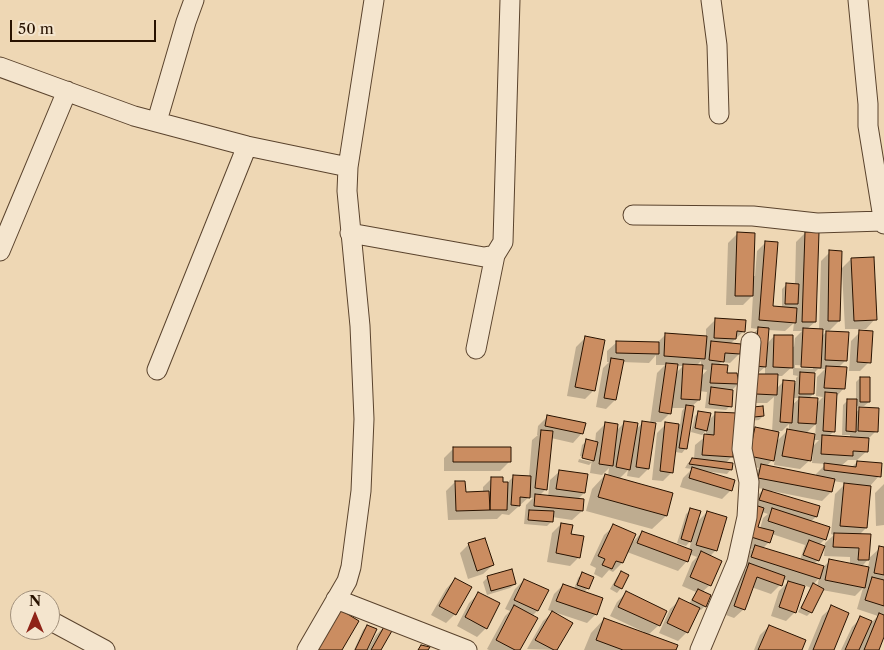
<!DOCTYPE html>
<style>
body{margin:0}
#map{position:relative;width:884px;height:650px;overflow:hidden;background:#eed7b4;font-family:"Libre Caslon Text",serif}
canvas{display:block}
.north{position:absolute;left:10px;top:590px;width:50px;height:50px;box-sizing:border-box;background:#f4e5ce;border:1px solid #a2917c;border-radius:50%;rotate:0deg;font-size:14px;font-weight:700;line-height:20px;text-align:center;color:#281200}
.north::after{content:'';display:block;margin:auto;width:18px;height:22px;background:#8f2418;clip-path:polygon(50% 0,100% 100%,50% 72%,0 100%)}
.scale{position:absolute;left:10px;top:20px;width:146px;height:22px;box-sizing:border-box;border:2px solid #281200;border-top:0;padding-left:6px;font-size:15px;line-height:18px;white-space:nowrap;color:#281200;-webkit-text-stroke:4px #f4e5ce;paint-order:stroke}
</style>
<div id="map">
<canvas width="884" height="650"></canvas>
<div class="north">N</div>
<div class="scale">50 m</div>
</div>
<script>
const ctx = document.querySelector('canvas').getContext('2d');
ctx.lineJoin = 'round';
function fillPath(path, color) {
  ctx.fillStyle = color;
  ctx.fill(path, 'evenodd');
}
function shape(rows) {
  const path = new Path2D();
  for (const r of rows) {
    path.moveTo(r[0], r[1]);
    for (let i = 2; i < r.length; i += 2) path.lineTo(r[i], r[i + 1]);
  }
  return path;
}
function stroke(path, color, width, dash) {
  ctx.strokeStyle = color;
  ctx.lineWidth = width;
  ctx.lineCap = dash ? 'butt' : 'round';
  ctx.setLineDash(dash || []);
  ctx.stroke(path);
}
fillPath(shape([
 [805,233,815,322,807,329,819,330,821,261,830,252,840,270,851,259,875,319,866,329,845,329,842,270,840,270,839,321,828,332,846,360,838,368,844,388,836,397,834,431,828,437,850,438,850,435,842,435,843,405,848,400,856,401,856,382,860,378,869,402,864,406,855,406,855,413,860,409,876,431,867,440,867,451,857,460,848,460,841,466,851,468,857,462,879,476,870,486,866,528,859,535,868,559,880,548,884,549,884,634,878,650,860,650,858,648,857,650,841,650,852,627,861,618,871,623,878,616,857,609,863,588,855,596,822,590,811,612,807,616,798,612,811,588,804,585,795,612,786,621,771,616,779,591,789,581,783,579,780,585,771,594,751,587,744,609,734,618,726,615,741,574,747,568,743,566,746,555,752,549,737,544,754,499,764,489,750,487,752,475,759,468,741,465,746,438,755,429,772,432,774,397,767,403,747,403,749,337,758,329,751,328,753,295,743,305,726,305,728,243,737,234,752,276,755,276,757,251,766,242,771,308,782,308,782,289,787,284,795,285,796,242],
 [794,323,793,331,802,331,795,338,794,347,774,336,767,344,768,330,785,331],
 [822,330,828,330,821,337],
 [795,365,813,366,813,369,795,368],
 [793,366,793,375,798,376,796,378,796,383,783,382,776,389,776,376,782,376],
 [765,367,765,375,756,375],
 [818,369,825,369,817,377,816,396,823,397,817,403,808,399,813,394,814,373],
 [793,398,800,398,792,405],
 [789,424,789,431,787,431,776,442,778,431,782,431],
 [816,424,815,436,805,434],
 [813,440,819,440,812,447],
 [811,450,813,451,812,463,826,464,816,474,816,476,766,467,775,457,774,465,800,469,810,460],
 [833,481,846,483,835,494,831,534,834,535,825,543,824,556,850,557,850,564,830,561,823,567,814,564,818,560,819,545,825,539,810,522,816,517,818,507,771,493,772,491,822,501,831,492],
 [762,512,768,514,763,518,760,529,757,527],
 [772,534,805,545,800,560,763,548,769,542],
 [870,557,868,568,861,567,864,564],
 [819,578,817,587,813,585],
 [715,320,744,331,730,344,739,354,730,363,722,362,718,365,726,374,736,375,738,384,732,390,730,406,726,410,705,408,707,392,699,391,699,400,692,406,686,448,682,453,675,452,672,472,663,481,652,480,657,433,666,424,680,425,682,411,684,408,671,408,670,413,661,422,654,422,648,469,639,478,627,476,628,470,619,479,666,516,652,529,586,511,592,489,605,475,608,476,609,468,602,475,590,473,592,459,580,456,582,445,587,441,595,443,596,433,605,424,616,431,625,422,636,430,643,422,650,423,657,373,665,365,656,365,656,355,649,363,622,362,615,400,606,409,596,407,603,368,609,362,607,362,607,351,617,342,657,343,666,334,706,337,706,329],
 [701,361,701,367,696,366],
 [676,366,683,366,675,374],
 [701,369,707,370,701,377],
 [860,332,869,362,860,371,849,371,851,341],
 [585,338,594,390,585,399,567,396,576,347],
 [762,407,763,416,759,420,750,421],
 [699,412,709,420,716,413,732,456,726,463,731,469,727,474,704,471,731,490,722,499,680,487,683,478,692,469,685,468,688,463,694,459,695,445,706,436,706,431,702,435,691,432,695,416],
 [548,416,582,433,573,443,551,438,546,489,539,496,548,497,550,480,560,471,584,493,577,500,582,511,572,520,552,517,552,521,547,526,524,524,526,505,533,498,529,497,509,515,502,514,497,519,448,520,446,491,455,482,465,493,483,492,483,487,492,478,502,483,506,484,513,477,529,477,532,440,538,435,537,435,538,426],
 [453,449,509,462,500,471,444,471,444,458],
 [579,459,592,462,589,465,578,462],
 [884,484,884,525,876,526,875,493],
 [691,510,696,523,707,512,716,550,710,556,710,585,702,592,705,606,701,610,698,609,687,632,678,641,659,633,670,609,680,600,689,604,696,592,682,586,692,562,697,557,689,554,687,561,678,571,627,552,622,563,613,572,609,570,602,578,594,574,596,568,590,565,604,535,614,526,631,544,642,532,689,550,692,539,686,546,677,543,686,514],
 [561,524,579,557,570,566,547,562,552,533],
 [469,544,493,565,483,574,468,579,460,553],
 [621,573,627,576,621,588,617,593,610,589,617,577],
 [582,574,588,588,583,593,596,614,587,623,554,612,556,650,527,649,543,621,553,612,548,610,554,594,563,585,574,589,578,578],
 [488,577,515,584,510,588,487,595,483,582],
 [455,579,455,614,446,623,431,615,446,589],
 [524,580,547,591,537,611,532,616,518,650,489,650,487,649,505,616,510,611,505,609,515,589],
 [626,593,659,625,648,635,675,650,584,650,591,633,604,619,644,634,644,632,610,616,617,602],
 [478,594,486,628,477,637,457,626,469,603],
 [832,607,833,650,808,650,822,616],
 [367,626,366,648,368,649,376,635,385,626,380,650,354,650,363,630],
 [769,626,800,650,754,650,760,635]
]), '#0003');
const building = shape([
 [737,232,755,233,753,296,735,296,737,232],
 [805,232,819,232,816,322,802,322,805,232],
 [765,241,778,242,773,306,797,308,796,323,759,320,765,241],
 [829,250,842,251,840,321,828,321,829,250],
 [874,257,877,320,854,321,851,258,874,257],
 [786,283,799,284,798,304,785,304,786,283],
 [715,318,746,320,745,332,737,331,736,339,714,338,715,318],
 [758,327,769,328,766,367,755,366,758,327],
 [803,328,823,329,821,368,801,367,803,328],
 [859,330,873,331,871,363,857,362,859,330],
 [826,331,849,332,847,361,825,360,826,331],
 [665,333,707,336,705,359,664,356,665,333],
 [774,335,793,335,793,368,773,367,774,335],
 [585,336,605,340,595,391,575,387,585,336],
 [616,341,659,342,659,354,616,353,616,341],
 [711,341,741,344,740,354,725,353,724,362,709,360,711,341],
 [611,358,624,360,616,400,604,398,611,358],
 [666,363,678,364,671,414,659,412,666,363],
 [683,364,703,365,700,400,681,399,683,364],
 [712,364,728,365,727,373,737,373,739,384,710,383,712,364],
 [826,366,847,367,845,389,824,388,826,366],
 [800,372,815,373,814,394,799,394,800,372],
 [756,374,778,374,777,395,756,394,756,374],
 [860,377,870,377,870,402,860,402,860,377],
 [783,380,795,381,792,423,780,422,783,380],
 [711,387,733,390,732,407,709,404,711,387],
 [825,392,837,393,835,432,823,431,825,392],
 [799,397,818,398,816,424,798,423,799,397],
 [847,399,857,399,856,432,846,431,847,399],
 [686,405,694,406,687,449,679,448,686,405],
 [763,406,764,416,754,417,753,407,763,406],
 [859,407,879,408,878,432,858,431,859,407],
 [698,411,711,413,707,431,695,428,698,411],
 [715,412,737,413,733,457,702,455,704,434,714,435,715,412],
 [547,415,586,423,583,434,545,426,547,415],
 [624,421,638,423,630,470,616,467,624,421],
 [642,421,656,423,649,469,636,467,642,421],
 [605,422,618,424,613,466,599,464,605,422],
 [665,422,679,424,673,473,660,471,665,422],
 [755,427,779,432,774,461,749,456,755,427],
 [787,429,815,434,811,461,782,456,787,429],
 [541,430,553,431,547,490,535,488,541,430],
 [822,435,869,438,868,452,853,451,853,456,821,454,822,435],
 [586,439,598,442,594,461,582,458,586,439],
 [453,447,511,447,511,462,453,462,453,447],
 [692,458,733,463,732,470,689,464,692,458],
 [857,461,882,463,881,477,824,470,824,463,856,467,857,461],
 [761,464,835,479,832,492,758,478,761,464],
 [692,467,735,480,732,491,689,478,692,467],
 [559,470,588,474,585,493,556,489,559,470],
 [605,474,673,493,667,516,598,497,605,474],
 [513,475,531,476,530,498,520,497,520,506,511,505,513,475],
 [491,477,503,477,503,482,508,482,507,510,490,510,491,477],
 [455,481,465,481,466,492,489,491,490,510,456,511,455,481],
 [844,483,871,486,867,528,840,526,844,483],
 [763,489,820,506,817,517,759,500,763,489],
 [535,494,584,499,583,511,534,506,535,494],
 [755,505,764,508,758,527,774,531,770,543,745,535,755,505],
 [690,508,701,511,691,542,681,539,690,508],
 [772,508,830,527,826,540,768,521,772,508],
 [529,510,554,511,553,522,528,520,529,510],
 [707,511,727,517,717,551,696,545,707,511],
 [561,523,573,525,571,534,584,536,580,558,556,553,561,523],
 [613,524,636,534,623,563,616,561,612,569,602,565,605,559,598,556,613,524],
 [642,531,692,550,688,562,637,543,642,531],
 [834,533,871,534,869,560,858,560,859,548,833,547,834,533],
 [485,538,494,565,477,571,468,543,485,538],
 [809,540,825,546,819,561,803,555,809,540],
 [755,545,824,566,820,579,751,557,755,545],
 [879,546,884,547,884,575,874,573,879,546],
 [701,551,722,561,711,586,690,577,701,551],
 [829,559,869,567,865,588,825,580,829,559],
 [749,563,785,576,782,586,757,577,745,610,734,606,749,563],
 [512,569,516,584,491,591,487,576,512,569],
 [621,571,629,575,622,589,614,585,621,571],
 [582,572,594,577,589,589,577,585,582,572],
 [872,577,884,580,884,606,865,600,872,577],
 [455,578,472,587,456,615,439,606,455,578],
 [524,579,549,590,538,611,514,600,524,579],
 [788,581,805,586,796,613,779,607,788,581],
 [813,583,824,589,812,613,801,608,813,583],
 [563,584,603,598,597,615,556,601,563,584],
 [698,589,711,595,706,607,692,600,698,589],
 [626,591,667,611,660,626,618,607,626,591],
 [478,592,500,603,487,629,465,617,478,592],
 [679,598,700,608,688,633,667,623,679,598],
 [514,605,538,618,520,650,515,650,496,640,514,605],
 [831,605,849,613,834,650,813,650,831,605],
 [341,610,359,621,342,650,317,650,341,610],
 [552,611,573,623,557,650,554,650,535,640,552,611],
 [879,613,884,615,884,637,879,650,864,650,879,613],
 [860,616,872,621,859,650,845,650,860,616],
 [604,618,678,645,676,650,623,650,596,640,604,618],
 [367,625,377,629,367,650,355,650,367,625],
 [385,625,393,629,381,650,371,650,385,625],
 [769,625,806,640,802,650,758,650,769,625],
 [421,645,430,647,428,650,418,650,421,645]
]);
fillPath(building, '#cb8d61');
stroke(building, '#281200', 1);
const street = shape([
 [711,0,717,45,719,114],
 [858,0,868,104,868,126,884,224],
 [0,67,134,116,247,146,348,167],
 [157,121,186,22,194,0],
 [633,215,753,216,817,223,883,221],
 [350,233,484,257,495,255,503,242,510,0],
 [0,251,67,91],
 [476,349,495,255],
 [157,370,247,146],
 [336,599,467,650],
 [51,621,105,650],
 [307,650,347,581,351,567,361,491,364,419,360,326,347,191,348,167,374,0],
 [700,650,737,562,747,517,749,482,742,449,751,342]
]);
stroke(street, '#5a432d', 21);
stroke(street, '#f4e5ce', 19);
</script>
